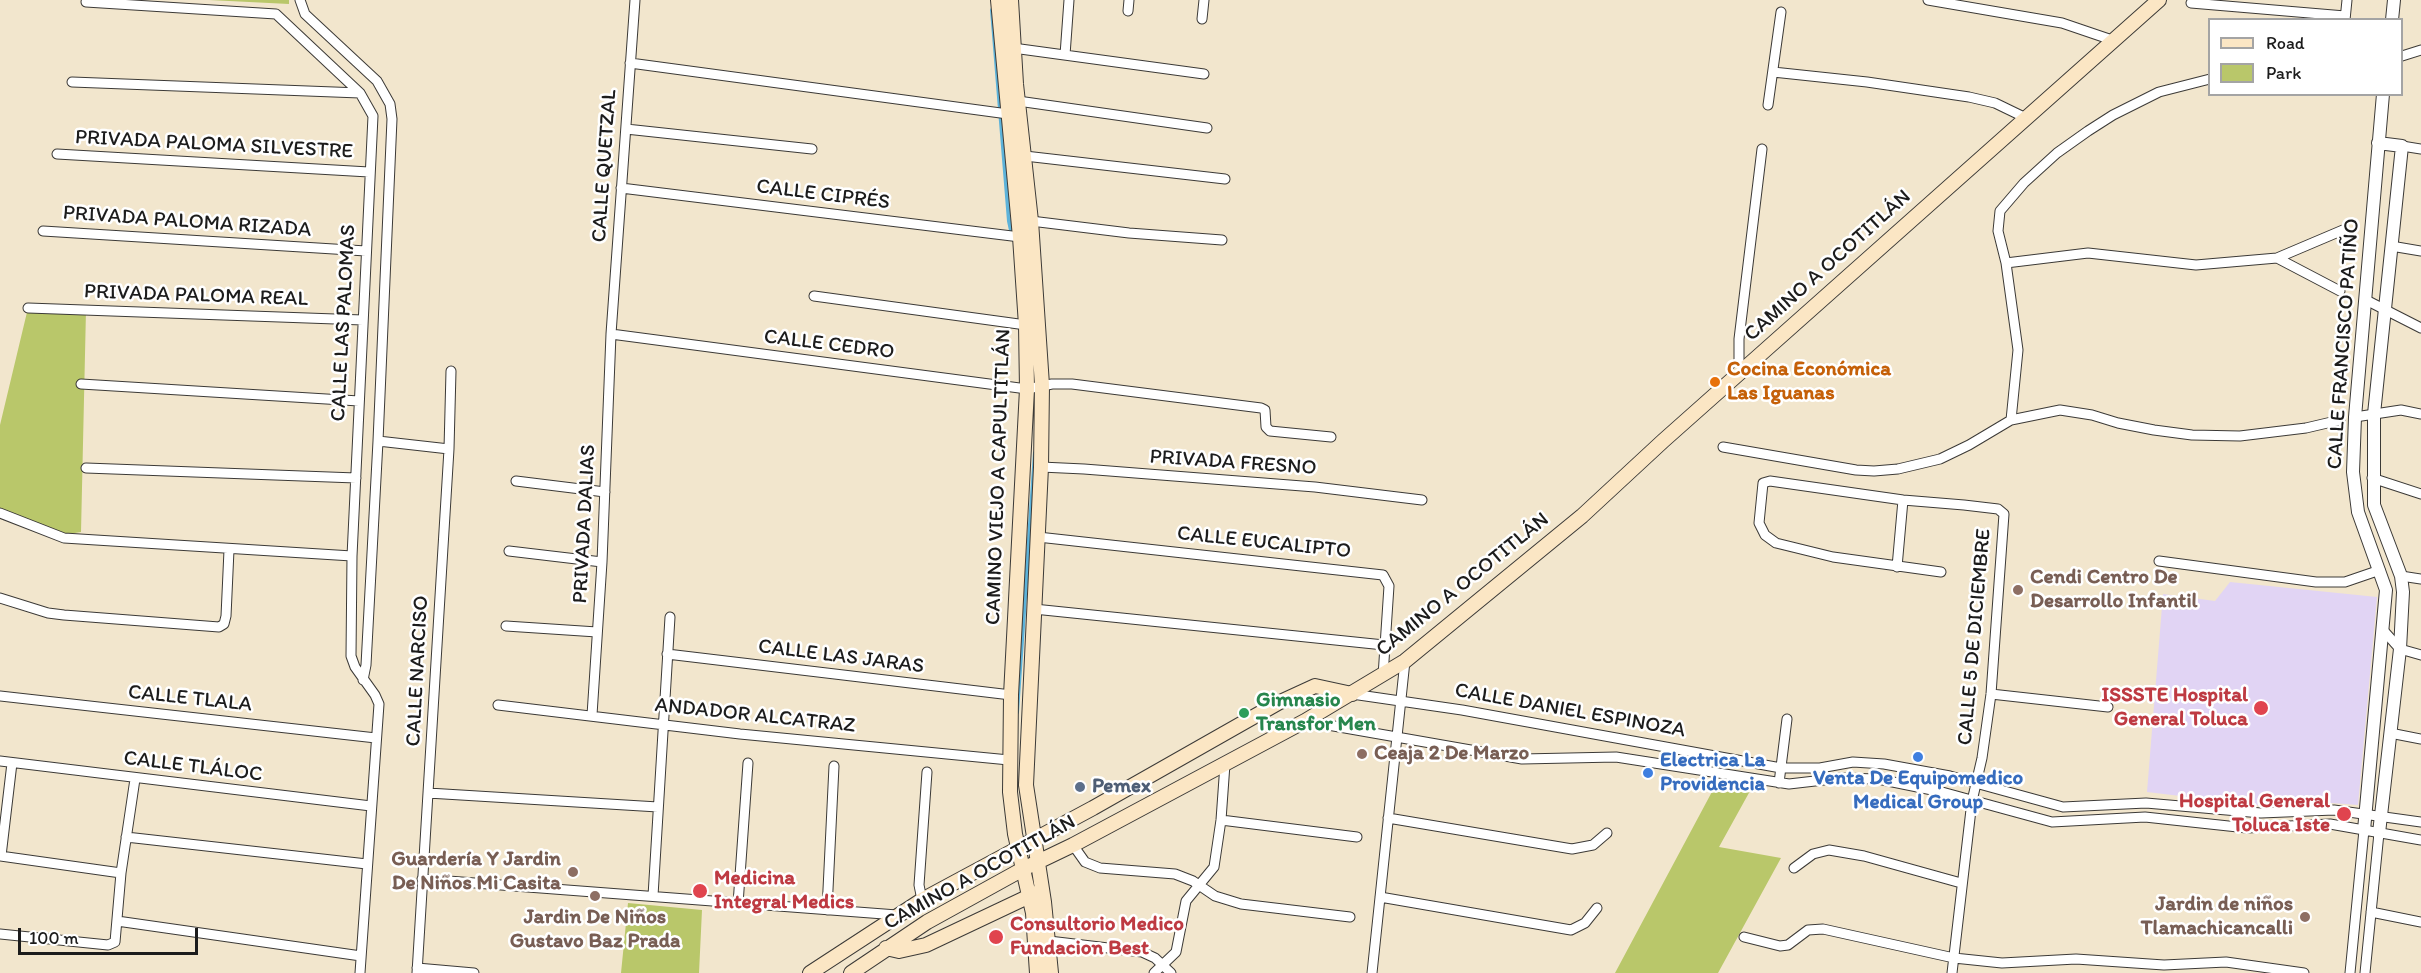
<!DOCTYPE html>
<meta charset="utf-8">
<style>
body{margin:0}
#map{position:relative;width:2421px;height:973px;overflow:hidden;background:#f2e6cd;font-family:Itim,sans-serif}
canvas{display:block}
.legend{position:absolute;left:2208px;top:18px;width:195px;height:78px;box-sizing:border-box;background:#fff;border:2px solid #a4a4a4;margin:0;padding:8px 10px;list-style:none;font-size:18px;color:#1c1c1c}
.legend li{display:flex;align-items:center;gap:12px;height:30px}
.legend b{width:30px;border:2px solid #a4a4a4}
.scale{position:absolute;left:18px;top:928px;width:180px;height:27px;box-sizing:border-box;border:3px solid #1c1c1c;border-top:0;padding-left:8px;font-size:18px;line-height:21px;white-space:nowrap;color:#1c1c1c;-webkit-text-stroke:4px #fff;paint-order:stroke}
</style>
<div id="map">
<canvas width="2421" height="973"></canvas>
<ul class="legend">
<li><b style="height:8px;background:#fbe6c4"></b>Road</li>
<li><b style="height:16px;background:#b9c76a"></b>Park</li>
</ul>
<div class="scale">100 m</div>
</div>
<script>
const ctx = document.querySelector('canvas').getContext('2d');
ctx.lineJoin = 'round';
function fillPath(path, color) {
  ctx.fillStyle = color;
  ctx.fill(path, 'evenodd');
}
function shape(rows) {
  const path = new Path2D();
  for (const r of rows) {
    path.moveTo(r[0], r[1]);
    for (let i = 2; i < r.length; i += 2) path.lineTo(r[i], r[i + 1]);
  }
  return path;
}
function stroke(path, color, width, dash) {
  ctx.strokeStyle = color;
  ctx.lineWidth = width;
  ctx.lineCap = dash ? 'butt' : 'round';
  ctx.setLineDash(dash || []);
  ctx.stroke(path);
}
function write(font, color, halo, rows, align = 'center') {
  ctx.font = font + ' Itim,sans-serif';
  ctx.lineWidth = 5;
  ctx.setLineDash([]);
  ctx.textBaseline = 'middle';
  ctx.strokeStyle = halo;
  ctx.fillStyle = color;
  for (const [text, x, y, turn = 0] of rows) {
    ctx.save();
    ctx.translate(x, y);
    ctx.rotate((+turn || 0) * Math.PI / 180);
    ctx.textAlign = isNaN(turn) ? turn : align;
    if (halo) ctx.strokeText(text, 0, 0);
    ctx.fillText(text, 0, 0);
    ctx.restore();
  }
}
fillPath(shape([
 [2230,582,2377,597,2358,805,2331,803,2272,807,2147,792,2163,594,2215,601]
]), '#e1d4f4');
fillPath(shape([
 [209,0,289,0,289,4],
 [28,308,86,310,81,532,56,536,0,508,0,425],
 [1714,788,1750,791,1719,847,1781,858,1718,973,1615,973],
 [628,903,702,910,699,973,621,973]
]), '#b9c76a');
stroke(shape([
 [992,10,1009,221,1012,235],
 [1017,712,1035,453]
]), '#5db3da', 4);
const minor = shape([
 [300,0,305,14,377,81,390,104,392,119,378,441,366,665,363,680],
 [1928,0,2062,23,2115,41],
 [86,2,276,14,360,93,373,116,352,556,351,656,355,667,375,695,379,704,360,973],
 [2191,3,2345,16],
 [1128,11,1129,0],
 [1202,19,1204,0],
 [2345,20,2347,0],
 [1013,48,1204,74],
 [1065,55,1069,0],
 [2402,56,2421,50],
 [630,63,1008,114],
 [1773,72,1867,82,1969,97,1995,103,2026,118],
 [72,82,360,93],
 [1018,101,1207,128],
 [1768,105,1781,12],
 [626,129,812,149],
 [2402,146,2421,149],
 [57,154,369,172],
 [1025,156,1225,179],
 [621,188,1020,237],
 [1031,221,1129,233,1222,240],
 [43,231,366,251],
 [2391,246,2421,251],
 [2277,258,2340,291],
 [2006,263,2088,253,2196,265,2277,258,2343,230],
 [814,296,1026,325],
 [2366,300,2421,328],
 [28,308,363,320],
 [611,334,1027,389,1052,384,1072,384,1261,408,1265,410,1266,427,1270,431,1331,437],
 [1739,373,1739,339,1762,149],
 [81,384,359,401],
 [2355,417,2401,410,2421,414],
 [2011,420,2018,350,2006,263,1998,231,2000,211,2024,183,2057,153,2088,131,2113,115,2159,92,2210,79],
 [378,441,449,449],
 [1723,447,1856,470,1874,471,1898,469,1940,459,1969,445,2011,420,2060,410,2092,415,2118,423,2154,430,2192,435,2240,436,2306,428,2340,420],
 [1041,467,1084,469,1315,487,1422,500],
 [86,468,356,478],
 [2372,478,2421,494],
 [516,481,605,492],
 [0,513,64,538,352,556],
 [1038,537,1383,575,1389,586,1383,676],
 [509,551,602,562],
 [2159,561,2316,582,2345,582,2380,570],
 [1897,567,1903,500],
 [1941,572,1833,557,1776,543,1765,535,1759,523,1763,483,1770,481,1903,500,1964,505,1998,509,2004,514,1991,694,1982,758,1972,801,1952,973],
 [2401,576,2421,579],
 [0,598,48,613,64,615,219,627,224,624,226,616,229,550],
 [1034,609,1384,645],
 [506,626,597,632],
 [2383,630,2400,649,2421,655],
 [667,654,1011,695],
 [1352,694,1462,710,1781,768,1820,768,1853,762,1884,764,1950,776,2063,807,2146,803,2261,813,2334,810,2421,822],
 [1991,694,2108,707],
 [0,696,376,738],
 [498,705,740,734,1009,760],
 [592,715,602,562,611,334,635,0],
 [1305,721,1522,759,1616,757,1789,784,1841,778,1878,779,1942,792,2052,822,2145,817,2247,828,2330,824,2421,840],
 [2390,733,2421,739],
 [0,761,371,806],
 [1779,783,1787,719],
 [428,793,658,807],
 [1388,818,1572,849,1593,845,1607,833],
 [1221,820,1357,837],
 [126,837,367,864],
 [1073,845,1085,862,1100,868,1175,874,1193,881,1215,896,1241,904,1350,917],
 [0,856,121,873],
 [1,856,12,763],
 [1794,868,1813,854,1829,850,1864,856,1961,883],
 [422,879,897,915],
 [653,896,670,617],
 [1380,897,1571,930,1585,923,1597,908],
 [922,900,919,885,927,772],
 [738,904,748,763],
 [827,910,834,766],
 [2371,912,2421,922],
 [117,921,361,956],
 [0,934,108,945,115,942,121,873,135,779],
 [1744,937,1780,946,1788,945,1808,930,1823,929,1954,958,2002,963,2076,959,2164,965,2226,962,2304,973],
 [1049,941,1142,952,1155,958,1171,973],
 [417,968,474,973],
 [417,973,449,449,451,371],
 [1154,973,1176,952,1186,901,1214,867,1221,820,1225,764],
 [1372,973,1405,661],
 [2350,973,2364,830],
 [2365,973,2379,833]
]);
const tertiary = shape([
 [2392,20,2394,0],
 [2378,143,2402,146,2374,414,2374,505,2401,576,2403,592,2400,649,2379,833],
 [2364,830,2386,590,2358,512,2353,472,2355,417,2383,94]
]);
const secondary = shape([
 [998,0,1020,237,1026,325,1027,389,1011,695,1010,792,1015,834,1033,913,1037,973],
 [1011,0,1016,84,1031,221,1042,385,1041,467,1026,785,1044,902,1051,973],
 [886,948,899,951,926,945,1036,893],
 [810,973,922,900,1093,808,1278,703,1315,686,1352,694],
 [851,973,927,922,1023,869,1073,845,1305,721,1405,661,1582,516,1663,441,2159,0]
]);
stroke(minor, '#3c3a37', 11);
stroke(tertiary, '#3c3a37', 14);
stroke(secondary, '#3c3a37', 16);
stroke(minor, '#fff', 9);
stroke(tertiary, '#fff', 12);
stroke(secondary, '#fbe6c4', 14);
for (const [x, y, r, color] of [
 [1715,382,6,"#e8710a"],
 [2018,590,6,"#8d6e63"],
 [2261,708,8,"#e0444e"],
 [1244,713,6,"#2e9e5b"],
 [1362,754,6,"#8d6e63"],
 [1918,757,6,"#3f7fe0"],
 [1648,773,6,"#3f7fe0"],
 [1080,787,6,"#5c6f8a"],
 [2344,814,8,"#e0444e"],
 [573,872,6,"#8d6e63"],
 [700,891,8,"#e0444e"],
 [595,896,6,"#8d6e63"],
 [2305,917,6,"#8d6e63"],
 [996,937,8,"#e0444e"]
]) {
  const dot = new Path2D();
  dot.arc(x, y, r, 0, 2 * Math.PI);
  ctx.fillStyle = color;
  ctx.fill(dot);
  stroke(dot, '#fff', 2);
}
write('21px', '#1c1c1c', '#fff', [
 ["PRIVADA PALOMA SILVESTRE",214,145,3],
 ["CALLE QUETZAL",605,166,-86],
 ["CALLE CIPRÉS",823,195,7],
 ["PRIVADA PALOMA RIZADA",187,222,4],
 ["CAMINO A OCOTITLÁN",1828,266,-42],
 ["PRIVADA PALOMA REAL",196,296,2],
 ["CALLE LAS PALOMAS",344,323,-87],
 ["CALLE FRANCISCO PATIÑO",2344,344,-86],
 ["CALLE CEDRO",829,345,7],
 ["PRIVADA FRESNO",1233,463,4],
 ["CAMINO VIEJO A CAPULTITLÁN",999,477,-88],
 ["PRIVADA DALIAS",585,524,-87],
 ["CALLE EUCALIPTO",1264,543,6],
 ["CAMINO A OCOTITLÁN",1463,585,-39],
 ["CALLE 5 DE DICIEMBRE",1975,637,-85],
 ["CALLE LAS JARAS",841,657,7],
 ["CALLE NARCISO",418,671,-87],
 ["CALLE TLALA",190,699,6],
 ["CALLE DANIEL ESPINOZA",1570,711,10],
 ["ANDADOR ALCATRAZ",755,716,6],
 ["CALLE TLÁLOC",193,767,7],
 ["CAMINO A OCOTITLÁN",980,873,-29]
]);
write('bold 21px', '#c56008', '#fff', [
 ["Cocina Económica",1727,370],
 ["Las Iguanas",1727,394]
], 'left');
write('bold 21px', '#785e54', '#fff', [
 ["Cendi Centro De",2030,578],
 ["Desarrollo Infantil",2030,602],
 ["Ceaja 2 De Marzo",1374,754],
 ["Guardería Y Jardin",561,860,"right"],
 ["De Niños Mi Casita",561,884,"right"],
 ["Jardin de niños",2293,905,"right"],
 ["Tlamachicancalli",2293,929,"right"],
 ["Jardin De Niños",595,918,"center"],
 ["Gustavo Baz Prada",595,942,"center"]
], 'left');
write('bold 21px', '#be3a42', '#fff', [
 ["ISSSTE Hospital",2248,696],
 ["General Toluca",2248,720],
 ["Hospital General",2330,802],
 ["Toluca Iste",2330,826],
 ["Medicina",714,879,"left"],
 ["Integral Medics",714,903,"left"],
 ["Consultorio Medico",1010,925,"left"],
 ["Fundacion Best",1010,949,"left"]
], 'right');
write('bold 21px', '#27864d', '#fff', [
 ["Gimnasio",1256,701],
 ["Transfor Men",1256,725]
], 'left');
write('bold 21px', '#366cbe', '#fff', [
 ["Electrica La",1660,761],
 ["Providencia",1660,785],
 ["Venta De Equipomedico",1918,779,"center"],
 ["Medical Group",1918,803,"center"]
], 'left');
write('bold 21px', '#4e5e75', '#fff', [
 ["Pemex",1092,787]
], 'left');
</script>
